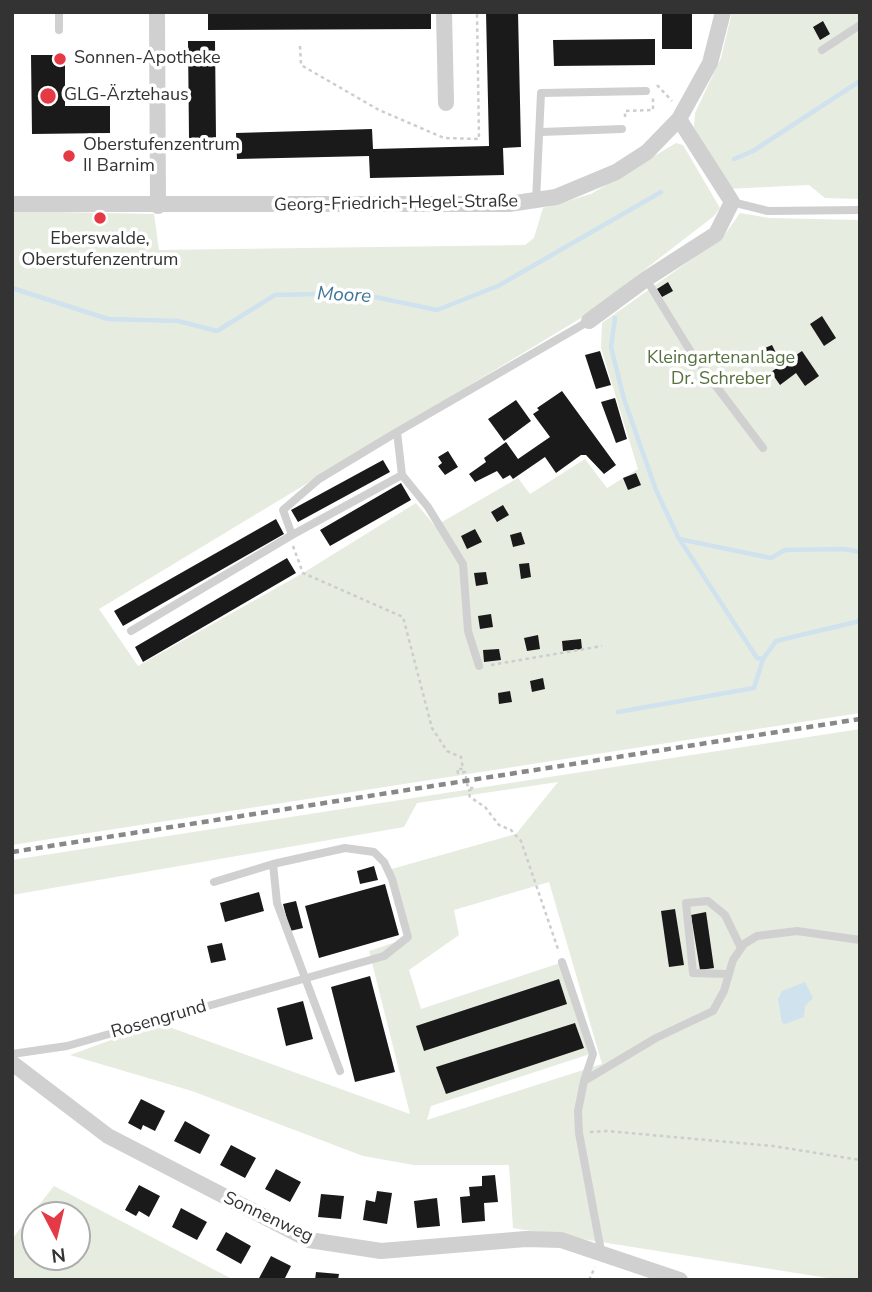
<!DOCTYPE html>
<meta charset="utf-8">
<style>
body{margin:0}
#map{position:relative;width:872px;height:1292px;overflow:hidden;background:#fff;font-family:"Nunito Sans",sans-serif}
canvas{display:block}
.frame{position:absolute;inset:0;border:14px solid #333;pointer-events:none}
.north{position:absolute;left:21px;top:1201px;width:70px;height:70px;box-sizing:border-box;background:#fff;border:2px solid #adadad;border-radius:50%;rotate:173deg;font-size:19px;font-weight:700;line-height:28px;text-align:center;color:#333}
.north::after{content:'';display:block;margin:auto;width:24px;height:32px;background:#e63946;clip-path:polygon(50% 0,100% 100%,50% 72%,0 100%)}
</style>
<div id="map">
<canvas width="872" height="1292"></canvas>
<div class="frame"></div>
<div class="north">N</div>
</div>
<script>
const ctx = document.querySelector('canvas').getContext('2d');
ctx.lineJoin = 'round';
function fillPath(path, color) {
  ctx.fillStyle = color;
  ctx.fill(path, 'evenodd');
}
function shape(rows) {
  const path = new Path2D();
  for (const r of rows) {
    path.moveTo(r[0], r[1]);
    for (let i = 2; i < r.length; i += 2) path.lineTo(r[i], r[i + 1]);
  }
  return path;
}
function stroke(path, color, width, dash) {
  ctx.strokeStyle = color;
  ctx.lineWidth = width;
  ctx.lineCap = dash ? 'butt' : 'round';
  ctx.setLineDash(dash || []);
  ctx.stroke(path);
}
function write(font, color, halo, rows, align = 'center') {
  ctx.font = font + ' "Nunito Sans",sans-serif';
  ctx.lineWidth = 7;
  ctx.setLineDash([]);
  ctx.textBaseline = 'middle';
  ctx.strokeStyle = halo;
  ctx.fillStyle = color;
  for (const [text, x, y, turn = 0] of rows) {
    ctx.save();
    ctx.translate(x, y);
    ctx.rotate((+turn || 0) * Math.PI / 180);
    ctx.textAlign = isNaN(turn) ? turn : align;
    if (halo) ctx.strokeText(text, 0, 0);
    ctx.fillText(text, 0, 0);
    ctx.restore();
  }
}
fillPath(shape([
 [732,12,860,12,860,199,825,198,809,185,726,189,694,127,695,113,721,58],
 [676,143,683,145,720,208,714,216,586,315,99,609,138,666,303,573,416,503,435,526,518,478,530,494,585,459,607,488,638,469,601,348,602,323,723,237,740,213,769,218,860,220,860,713,12,845,12,211,154,214,159,250,525,245,534,238,543,208,591,194],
 [860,729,860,1280,840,1280,513,1228,509,1165,414,1165,363,1156,192,1091,70,1055,158,1023,410,1114,369,951,405,939,388,870,516,834,558,782,417,803,404,827,12,895,12,860],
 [549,882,602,1064,427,1120,431,1106,590,1054,560,963,421,1009,409,970,459,935,454,910],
 [54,1186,234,1280,12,1280,12,1239],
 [35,1215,77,1215,77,1257,35,1257]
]), '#e6ecdf');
fillPath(shape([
 [805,982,813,998,805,1006,804,1017,785,1024,782,1023,778,999,782,991]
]), '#cfe2ee');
stroke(shape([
 [734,159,753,151,860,81],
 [12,288,108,319,178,321,217,331,275,295,356,293,437,310,498,286,661,192],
 [615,318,611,347,624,399,656,490,679,539,771,558,785,550,844,549,860,552],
 [680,540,757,658,763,659],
 [618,712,754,688,763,659,776,641,860,621]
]), '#cfe2ee', 4.5);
fillPath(shape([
 [208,12,431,12,431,29,208,30],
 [486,12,518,12,521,147,503,148,504,175,370,178,369,156,237,159,236,133,372,129,373,149,489,146],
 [662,12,692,12,692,49,662,49],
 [823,21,830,34,820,40,813,27],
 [655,39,655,65,554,66,553,40],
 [188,41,215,41,216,138,189,138],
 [31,55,65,55,65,106,110,106,110,133,32,134],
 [668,282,673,291,662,297,657,289],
 [822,316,836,338,824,346,810,324],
 [772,345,778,357,764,363,758,351],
 [600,351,611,385,596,389,585,355],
 [802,351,819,376,805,386,796,373,780,385,771,372],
 [562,391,616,465,604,474,586,455,581,455,556,473,545,457,513,479,510,475,503,479,497,471,475,482,469,474,486,462,484,458,506,442,518,459,550,437,533,414,539,410,537,408],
 [615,398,627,439,616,443,601,402],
 [516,400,531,421,504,441,488,419],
 [448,451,458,467,445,475,438,466,442,463,438,457],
 [383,460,390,472,298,522,291,510],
 [636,473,641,485,628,490,623,478],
 [401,483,411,500,330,546,320,530],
 [503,505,509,515,497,522,491,512],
 [276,519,284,534,123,626,114,611],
 [475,529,482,542,467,549,461,536],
 [521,532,525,544,513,547,510,535],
 [287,558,296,573,143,662,135,647],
 [529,563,531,577,521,579,519,564],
 [486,572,488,584,476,586,474,573],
 [491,614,493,627,480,629,478,616],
 [538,635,540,649,527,651,524,638],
 [581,639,582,649,563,651,562,641],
 [499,649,501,660,484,662,483,650],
 [543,678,545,689,532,692,530,681],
 [510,691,512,702,499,704,498,693],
 [374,866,378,880,360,884,357,871],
 [385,884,399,935,319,958,305,906],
 [259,892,264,911,225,922,220,903],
 [296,901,303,928,290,931,283,904],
 [675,909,684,965,669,967,661,911],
 [706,912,714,968,700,970,691,915],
 [222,943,226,960,211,963,207,946],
 [370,976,395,1072,355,1082,331,987],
 [559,979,567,1004,424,1051,416,1026],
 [303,1001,313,1039,286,1046,277,1008],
 [575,1023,584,1048,446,1094,436,1067],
 [141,1099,165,1111,155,1131,143,1125,141,1130,128,1123],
 [185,1121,210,1135,200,1154,174,1141],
 [231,1145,256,1158,245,1178,220,1165],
 [276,1169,301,1182,290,1202,265,1189],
 [495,1175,498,1202,484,1203,485,1221,462,1223,460,1197,470,1196,469,1187,482,1186,482,1176],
 [139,1185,160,1196,149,1217,139,1211,136,1216,125,1210],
 [377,1191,392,1193,387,1224,363,1220,366,1200,375,1202],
 [321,1194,344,1196,341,1219,318,1217],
 [437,1198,440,1226,417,1228,414,1201],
 [181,1208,207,1222,197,1240,172,1227],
 [226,1232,251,1246,241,1264,216,1250],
 [271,1256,291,1266,284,1280,258,1280],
 [316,1272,339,1274,338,1280,315,1280]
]), '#1a1a1a');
stroke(shape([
 [300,46,301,65,379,110,444,138,479,139,477,12],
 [657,85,672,101],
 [625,117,625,111,653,110,653,98],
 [293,546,303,573,403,617,432,728,447,751,461,757,463,769,457,769,458,773,465,772,468,788,474,788,468,791,470,797,485,807,499,825,511,830,521,841,559,952],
 [491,665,602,646],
 [590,1132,607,1131,773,1146,860,1160],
 [589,1280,595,1267]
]), '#cdcdcd', 2.5, [3.5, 3.5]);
stroke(shape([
 [59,12,59,30],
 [822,50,860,25],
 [541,132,622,129],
 [536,201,541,93,646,91],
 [732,202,768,211,860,210],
 [646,279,694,357,763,448],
 [292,535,283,510,319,479,397,432],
 [131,631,292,535,402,475],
 [479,666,468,631,463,564,428,507,402,475,397,432,589,321],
 [273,864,277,903,340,1071],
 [562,962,593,1054,584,1081],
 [728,974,693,973,686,903,708,901,725,915,741,948],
 [12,1054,67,1046,384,956,408,937,392,879,384,862,374,852,345,848,273,864,214,882],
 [601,1251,579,1133,578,1111,584,1081,656,1038,713,1011,724,991,733,960,744,944,757,936,797,931,860,940]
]), '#d0d0d0', 8);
stroke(shape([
 [157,12,158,206],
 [444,12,446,103],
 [12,204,509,204,556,197,616,172,647,152,679,119,710,63,723,12],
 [589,321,646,279,716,234,732,202,679,119],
 [12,1063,108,1136,309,1240,381,1251,526,1239,561,1240,680,1280]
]), '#d0d0d0', 16);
stroke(shape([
 [12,852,860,719]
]), '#888', 4.5, [7, 5]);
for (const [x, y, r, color] of [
 [60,59,7,"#e63946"],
 [48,96,9,"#e63946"],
 [69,156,7,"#e63946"],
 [100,218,7,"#e63946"]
]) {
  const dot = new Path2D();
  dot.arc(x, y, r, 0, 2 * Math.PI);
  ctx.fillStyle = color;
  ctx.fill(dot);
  stroke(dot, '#fff', 2.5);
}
write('18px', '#333', '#fff', [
 ["Sonnen-Apotheke",74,59],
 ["GLG-Ärztehaus",64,96],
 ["Oberstufenzentrum",83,146],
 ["II Barnim",83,167],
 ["Eberswalde,",100,240,"center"],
 ["Oberstufenzentrum",100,261,"center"]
], 'left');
write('18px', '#333', '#fff', [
 ["Georg-Friedrich-Hegel-Straße",396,204,-1],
 ["Rosengrund",159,1020,-16],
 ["Sonnenweg",268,1218,25]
]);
write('18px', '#56703f', '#fff', [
 ["Kleingartenanlage",721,359],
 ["Dr. Schreber",721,380]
]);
write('italic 19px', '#3f7597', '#fff', [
 ["Moore",344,296,3]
]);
</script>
